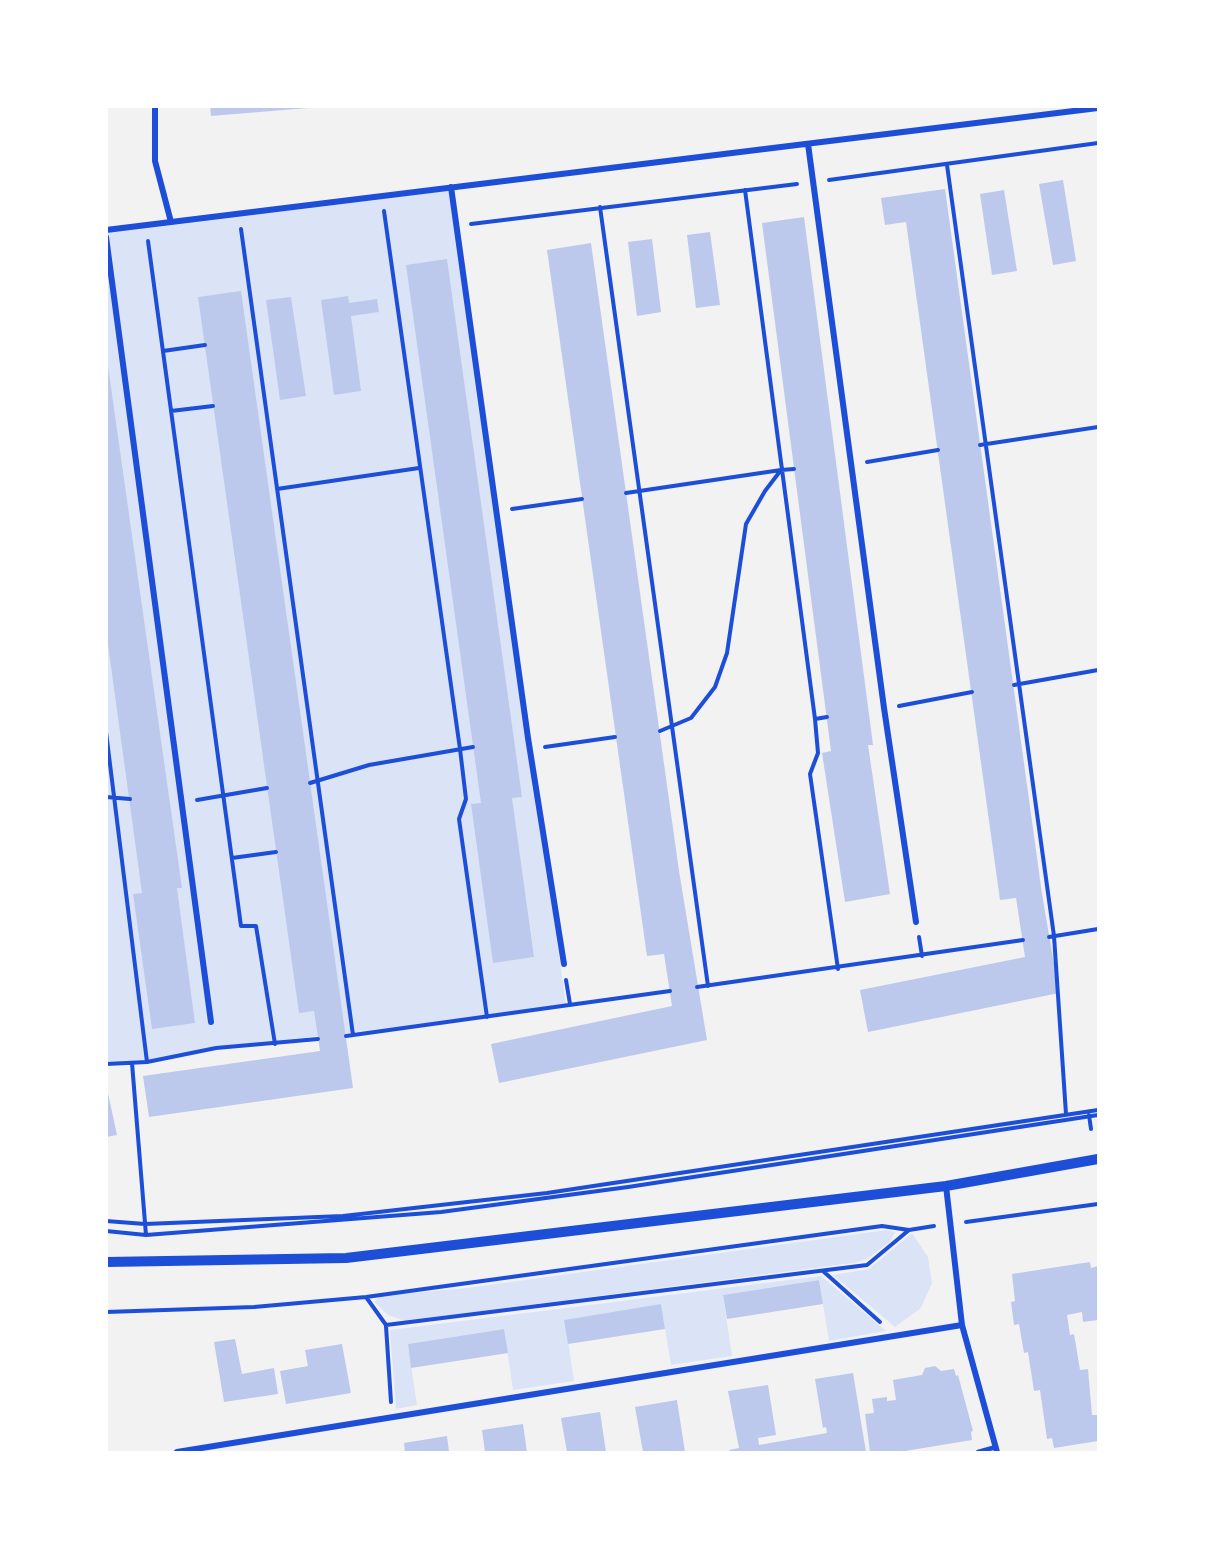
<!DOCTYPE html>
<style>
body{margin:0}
#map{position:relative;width:1205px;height:1559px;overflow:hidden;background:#f2f2f2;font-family:Raleway,sans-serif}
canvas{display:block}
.frame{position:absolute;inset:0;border:108px solid #fff;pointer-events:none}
</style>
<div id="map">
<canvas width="1205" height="1559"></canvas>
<div class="frame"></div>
</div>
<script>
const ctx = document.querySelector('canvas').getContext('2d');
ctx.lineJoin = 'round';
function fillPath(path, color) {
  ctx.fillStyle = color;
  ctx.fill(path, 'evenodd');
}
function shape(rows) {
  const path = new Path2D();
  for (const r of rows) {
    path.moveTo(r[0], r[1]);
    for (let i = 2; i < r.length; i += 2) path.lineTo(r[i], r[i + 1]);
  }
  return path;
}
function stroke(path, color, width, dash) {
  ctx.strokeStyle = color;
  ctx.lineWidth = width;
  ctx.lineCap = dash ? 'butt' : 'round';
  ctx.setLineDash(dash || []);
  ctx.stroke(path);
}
fillPath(shape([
 [451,187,566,1005,487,1017,216,1048,147,1062,107,1064,106,230],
 [886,1230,895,1232,890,1242,867,1259,853,1263,405,1321,388,1315,374,1302,379,1296,467,1288],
 [912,1233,928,1257,932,1283,921,1308,895,1327,833,1275,869,1269],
 [821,1276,886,1331,829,1341,819,1280,723,1295,732,1356,671,1365,661,1305,565,1320,574,1381,513,1390,504,1329,408,1344,417,1405,396,1409,390,1330]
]), '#dbe4f7');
fillPath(shape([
 [210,106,308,106,308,108,211,116],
 [1063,180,1076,261,1053,265,1039,184],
 [945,189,1042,894,1059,993,868,1032,860,990,1025,957,1016,898,1000,900,906,222,885,225,881,198],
 [1004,190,1017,271,992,275,980,194],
 [804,217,873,745,868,745,890,894,845,902,822,753,831,751,762,223],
 [710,232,720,305,696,308,687,235],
 [652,239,661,312,637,316,628,242],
 [591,243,679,871,707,1040,499,1083,491,1044,672,1006,664,954,647,956,547,250],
 [447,259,522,797,512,798,534,957,493,963,471,804,481,803,406,265],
 [241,291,353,1088,149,1117,143,1076,320,1051,314,1011,299,1013,198,297],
 [348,296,349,303,377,299,379,312,351,316,361,391,334,395,321,300],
 [291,297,306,396,280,400,266,300],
 [106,352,182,888,177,888,195,1023,152,1029,133,894,142,893,106,630],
 [106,1084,117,1135,106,1137],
 [1090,1262,1091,1268,1098,1266,1098,1320,1083,1322,1082,1312,1067,1315,1070,1335,1074,1334,1080,1370,1088,1369,1092,1415,1098,1415,1098,1441,1054,1448,1052,1438,1047,1439,1040,1390,1034,1391,1028,1352,1024,1353,1019,1324,1014,1325,1011,1302,1015,1301,1012,1274],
 [819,1280,823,1304,727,1319,723,1295],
 [661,1304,665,1329,568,1344,564,1320],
 [504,1329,508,1353,411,1368,408,1344],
 [235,1339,242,1374,274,1368,278,1394,224,1402,214,1342],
 [342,1344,351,1393,286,1404,280,1371,308,1366,305,1350],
 [935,1366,941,1371,954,1369,956,1376,958,1375,973,1431,971,1432,972,1440,899,1452,870,1452,865,1414,874,1413,872,1399,887,1397,887,1401,896,1400,893,1380,922,1375,925,1368],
 [853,1373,866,1452,730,1452,729,1450,739,1448,728,1391,768,1385,776,1435,758,1438,759,1445,827,1433,826,1427,823,1428,815,1379],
 [677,1400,685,1452,643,1452,635,1407],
 [600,1412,606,1452,567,1452,561,1418],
 [523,1424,527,1452,485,1452,482,1430],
 [447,1436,449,1452,405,1452,404,1443]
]), '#bdc9ec');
stroke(shape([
 [947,165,1054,936,1066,1114],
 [829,180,1098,143],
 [745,190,815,719,818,753,810,774,838,969],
 [600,207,708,986],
 [384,211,460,749,466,799,459,819,487,1017],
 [471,224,797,184],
 [241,229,353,1035],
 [148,241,241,926,256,926,275,1044],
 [163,351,205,345],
 [171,411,213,406],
 [980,445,1098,427],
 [867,462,938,450],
 [781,470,794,469],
 [277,489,419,468],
 [626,493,781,470,765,491,746,524,727,653,715,687,691,718,660,731],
 [512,509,582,499],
 [1014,685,1098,670],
 [899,706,972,692],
 [815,719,827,717],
 [106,732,147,1062],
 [545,747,615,737],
 [310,783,369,765,473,747],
 [106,797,130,799],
 [197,800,267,788],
 [232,858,276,852],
 [919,937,922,956],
 [1049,937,1098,929],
 [566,980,570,1004],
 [697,987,1023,940],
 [346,1036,670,991],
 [132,1063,146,1235],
 [106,1064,147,1062,216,1048,318,1039],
 [1089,1115,1091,1129],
 [106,1221,145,1224,343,1216,547,1193,1098,1110],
 [966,1222,1098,1204],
 [106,1231,146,1235,441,1212,628,1187,1098,1115],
 [823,1271,880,1322],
 [366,1297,386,1325,867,1265,909,1230],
 [106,1312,254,1307,366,1297,882,1226,909,1230,934,1226],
 [386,1326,391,1402]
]), '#1d4ed8', 4);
stroke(shape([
 [978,1452,996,1447]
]), '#1d4ed8', 4.5);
stroke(shape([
 [155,106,155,161,171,222],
 [808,144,884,708,916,922],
 [451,187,528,738,564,964],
 [106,230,1098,108],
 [106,237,211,1022],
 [946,1186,962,1325,997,1452],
 [177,1452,962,1325]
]), '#1d4ed8', 6);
stroke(shape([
 [106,1262,346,1258,946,1186,1098,1159]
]), '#1d4ed8', 10);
</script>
